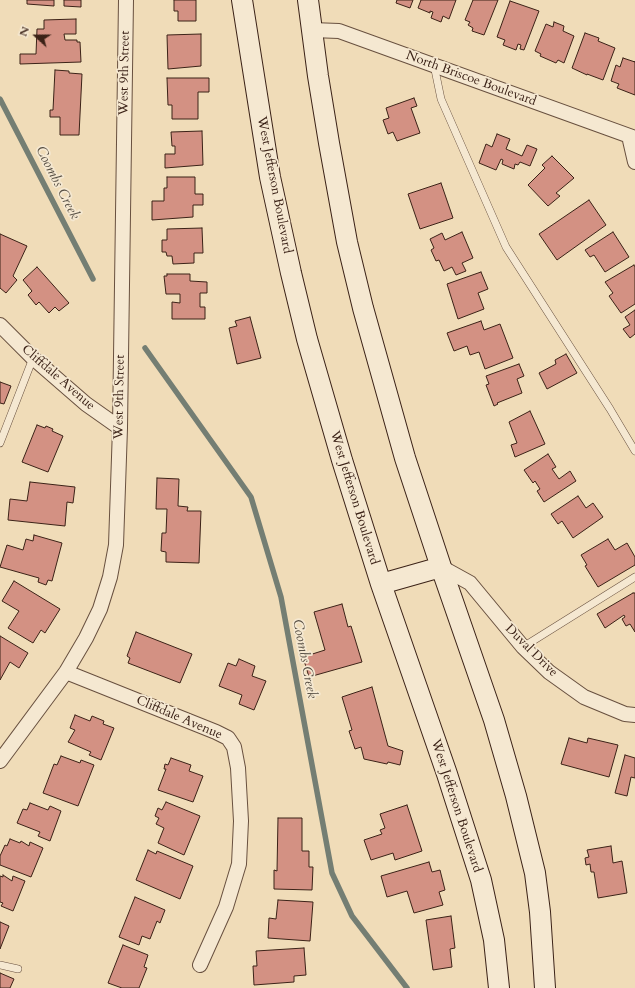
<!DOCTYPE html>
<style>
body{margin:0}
#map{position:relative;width:635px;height:988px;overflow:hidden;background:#f0dcb8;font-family:Cardo,serif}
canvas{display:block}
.north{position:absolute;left:16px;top:16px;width:40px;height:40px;-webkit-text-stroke:3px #f5e8d1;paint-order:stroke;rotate:291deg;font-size:11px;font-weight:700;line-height:16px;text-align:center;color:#3b2217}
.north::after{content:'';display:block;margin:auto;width:14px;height:18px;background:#3b2217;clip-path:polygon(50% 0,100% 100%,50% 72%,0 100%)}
</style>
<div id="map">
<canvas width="635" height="988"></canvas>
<div class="north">N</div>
</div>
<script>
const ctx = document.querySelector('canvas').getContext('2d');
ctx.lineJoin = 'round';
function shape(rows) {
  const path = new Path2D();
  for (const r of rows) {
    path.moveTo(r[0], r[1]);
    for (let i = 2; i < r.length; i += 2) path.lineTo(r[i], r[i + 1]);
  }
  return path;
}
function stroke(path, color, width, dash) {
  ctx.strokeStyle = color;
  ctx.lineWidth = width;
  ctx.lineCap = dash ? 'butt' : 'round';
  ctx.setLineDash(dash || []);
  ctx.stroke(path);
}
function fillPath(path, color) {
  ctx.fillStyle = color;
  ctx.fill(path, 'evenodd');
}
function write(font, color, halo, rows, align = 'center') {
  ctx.font = font + ' Cardo,serif';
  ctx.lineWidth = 3.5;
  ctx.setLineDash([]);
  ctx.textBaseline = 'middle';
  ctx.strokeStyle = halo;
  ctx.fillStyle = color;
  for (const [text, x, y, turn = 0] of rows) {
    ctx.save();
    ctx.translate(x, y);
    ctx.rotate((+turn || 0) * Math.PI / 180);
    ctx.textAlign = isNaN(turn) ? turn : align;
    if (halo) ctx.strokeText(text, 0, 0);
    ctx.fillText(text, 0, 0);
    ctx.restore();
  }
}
stroke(shape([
 [0,99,93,279],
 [145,348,251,497,281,597,332,873,352,916,407,988]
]), '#747e73', 5.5);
const building = shape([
 [27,0,54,0,54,6,27,4,27,0],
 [64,0,81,0,81,7,64,6,64,0],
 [174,0,196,0,196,21,178,21,178,11,174,11,174,0],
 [397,0,413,0,410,8,396,3,397,0],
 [421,0,456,0,449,19,443,16,441,22,431,18,433,12,430,11,430,13,418,8,421,0],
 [473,0,498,0,484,35,472,31,473,28,468,25,470,22,465,20,473,0],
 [510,1,539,11,524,50,520,49,521,45,518,44,516,50,503,45,505,40,497,37,510,1],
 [76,19,76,34,64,34,65,40,77,40,77,42,80,42,81,62,20,64,20,54,36,54,37,29,44,29,44,20,76,19],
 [554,22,564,26,563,31,574,36,564,63,558,60,556,63,540,56,541,54,535,51,546,24,553,27,554,22],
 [585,33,599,38,598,41,615,48,603,80,587,74,587,75,572,68,585,33],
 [201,34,201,66,168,69,167,35,201,34],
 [623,58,635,62,635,61,635,95,617,88,619,84,611,81,616,65,620,67,623,58],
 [55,70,69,71,69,73,82,74,79,135,60,135,60,117,50,117,50,110,53,110,55,70],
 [167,78,209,78,209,92,198,92,198,119,172,119,172,105,168,105,167,78],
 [414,98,417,106,411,108,420,133,397,141,393,132,388,134,383,120,389,118,386,108,414,98],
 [202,131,203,165,165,168,165,154,175,154,175,146,172,146,171,132,202,131],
 [497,134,510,139,506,149,522,156,527,145,537,149,530,166,520,162,518,165,515,164,514,169,502,164,503,160,501,159,496,170,479,163,486,144,492,147,497,134],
 [552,156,574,178,556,193,560,196,548,206,528,185,545,168,542,165,552,156],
 [167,177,195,177,195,194,203,194,203,205,193,205,193,217,152,220,152,201,164,201,164,188,167,188,167,177],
 [441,183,453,218,420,229,408,194,441,183],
 [589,200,606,225,557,260,539,234,589,200],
 [202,228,203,253,194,253,194,263,173,264,172,256,167,256,166,252,162,252,162,240,167,240,167,229,202,228],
 [462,232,473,258,462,263,466,271,456,275,452,267,444,271,439,260,436,261,431,250,434,248,430,239,442,233,445,240,462,232],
 [613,232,629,257,605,272,594,255,590,257,585,250,613,232],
 [0,234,27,246,13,276,17,280,6,293,0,288,0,234],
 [634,265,635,267,635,304,621,313,609,296,613,293,605,282,634,265],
 [37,267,69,303,59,311,55,307,49,313,39,302,36,305,28,295,32,291,23,280,37,267],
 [481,272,488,289,478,293,484,309,458,319,447,284,481,272],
 [167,274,190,274,190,281,207,282,207,293,200,293,200,307,205,307,205,319,172,319,172,302,180,303,180,294,166,294,164,276,167,276,167,274],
 [635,310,635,334,630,338,623,329,630,325,625,317,635,310],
 [250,317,261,358,237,364,229,328,237,326,235,321,250,317],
 [481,321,484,330,500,324,513,358,485,369,479,352,470,355,467,346,454,351,447,333,481,321],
 [566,354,577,373,547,389,539,373,556,364,555,360,566,354],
 [519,364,524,376,517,379,522,393,497,403,498,404,494,406,486,385,489,384,486,376,519,364],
 [0,382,11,386,4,404,0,403,0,382],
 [530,411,545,444,515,457,511,445,517,443,509,422,530,411],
 [37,425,45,428,46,426,53,429,52,431,63,436,48,472,22,462,37,425],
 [548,454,556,467,552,469,559,479,570,471,576,481,544,502,537,491,540,489,535,481,533,483,524,470,548,454],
 [157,478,179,479,178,506,188,507,187,511,201,511,199,563,166,562,166,552,161,551,162,533,166,533,167,509,156,509,157,478],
 [30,482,75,487,73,503,67,502,65,526,8,520,10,499,27,501,30,482],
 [578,496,586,508,593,503,603,517,573,538,562,521,558,524,551,514,578,496],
 [34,535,62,543,52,581,48,580,46,585,38,582,39,578,0,567,7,545,23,550,26,539,33,541,34,535],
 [608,539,615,550,627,543,635,557,635,565,598,587,585,566,587,565,581,555,608,539],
 [14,581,60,609,45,633,41,630,33,643,8,628,19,611,2,601,14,581],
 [633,593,635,593,635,632,630,624,626,626,622,619,625,617,624,615,605,628,597,614,633,593],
 [342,604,348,627,351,626,362,662,309,677,303,657,325,650,314,612,342,604],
 [136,632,192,654,180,683,128,663,130,658,127,656,136,632],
 [0,636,28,653,19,668,10,662,0,680,0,636],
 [239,659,255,666,252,676,266,681,254,710,239,704,242,695,219,686,228,663,236,666,239,659],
 [372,687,388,746,403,751,400,765,388,762,387,764,364,759,361,747,355,749,349,731,352,730,342,697,372,687],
 [75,715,90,721,92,716,104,721,103,724,114,728,101,760,89,755,91,752,68,742,75,730,70,728,75,715],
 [569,738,587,743,588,738,618,745,609,777,561,764,569,738],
 [625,755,635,758,635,778,631,777,627,796,615,793,625,755],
 [61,756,80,763,81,760,94,765,78,806,43,793,54,764,57,765,61,756],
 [171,758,191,765,189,771,203,776,193,802,158,790,166,769,164,769,165,764,168,765,171,758],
 [166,802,200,816,184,855,158,843,164,828,156,824,159,818,155,816,158,808,162,810,166,802],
 [30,803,48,810,50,806,61,811,50,841,38,836,40,832,17,823,23,809,27,810,30,803],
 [407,805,422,851,395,860,393,853,371,860,364,840,382,834,380,830,385,828,380,814,407,805],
 [278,818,302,818,302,851,309,851,309,867,313,867,312,890,274,889,274,870,277,871,278,818],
 [10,839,20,843,21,841,29,846,30,842,43,848,31,877,0,865,0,856,5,845,7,846,10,839],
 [611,846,613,863,622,861,627,893,598,898,594,872,591,872,590,864,586,865,585,858,589,857,587,850,611,846],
 [148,850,156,854,157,851,193,866,180,899,136,880,148,850],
 [429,862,432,872,440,870,445,890,439,892,443,905,414,913,407,891,387,897,381,876,429,862],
 [3,875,12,881,13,876,25,881,13,911,1,906,3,903,0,902,0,876,3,877,3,875],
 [135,897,165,910,160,923,157,921,150,939,142,936,139,945,119,937,135,897],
 [278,900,313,902,310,941,268,938,269,918,276,919,278,900],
 [451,916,455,948,450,949,452,967,433,970,426,920,451,916],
 [0,922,9,926,0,949,0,922],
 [123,945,148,955,144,967,147,968,139,988,122,988,108,983,123,945],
 [304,948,306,975,294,976,294,982,254,985,253,966,257,966,256,951,304,948],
 [0,973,14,979,10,988,0,988,0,973]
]);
fillPath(building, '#d39183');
stroke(building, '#3b2217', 1);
const service = shape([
 [434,65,441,99,506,247,610,409,635,451],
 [0,443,33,358],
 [523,647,635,577],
 [0,965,18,969]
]);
const minor = shape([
 [312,30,339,31,635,138],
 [629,136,635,162],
 [0,325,33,358,86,404,120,428],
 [441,567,470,583,523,647,549,672,584,697,625,714,635,715],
 [66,672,216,732,228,738,234,747,238,768,241,821,239,864,226,907,200,965],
 [0,761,66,672,86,638,100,609,110,577,116,545,120,428,126,0]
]);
const secondary = shape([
 [242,0,270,177,291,273,307,339,342,460,381,584,447,774,481,880,494,940,499,988],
 [308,0,318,76,329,143,347,242,363,308,405,458,441,567,494,720,516,796,535,873,540,912,545,988],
 [381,584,441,567]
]);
stroke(service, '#68503f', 8);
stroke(minor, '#68503f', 16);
stroke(secondary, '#3b2217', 22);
stroke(service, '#f5e8d1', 7);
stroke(minor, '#f5e8d1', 14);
stroke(secondary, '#f5e8d1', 20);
write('13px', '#3b2217', '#f5e8d1', [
 ["West 9th Street",125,73,-89],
 ["North Briscoe Boulevard",471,79,20],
 ["West Jefferson Boulevard",274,185,79],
 ["Cliffdale Avenue",58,378,41],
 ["West 9th Street",120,397,-89],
 ["West Jefferson Boulevard",354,498,73],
 ["Duval Drive",531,651,45],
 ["Cliffdale Avenue",179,718,23],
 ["West Jefferson Boulevard",456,806,72]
]);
write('italic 14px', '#585045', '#f5e8d1', [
 ["Coombs Creek",57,183,63],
 ["Coombs Creek",304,659,79]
]);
</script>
